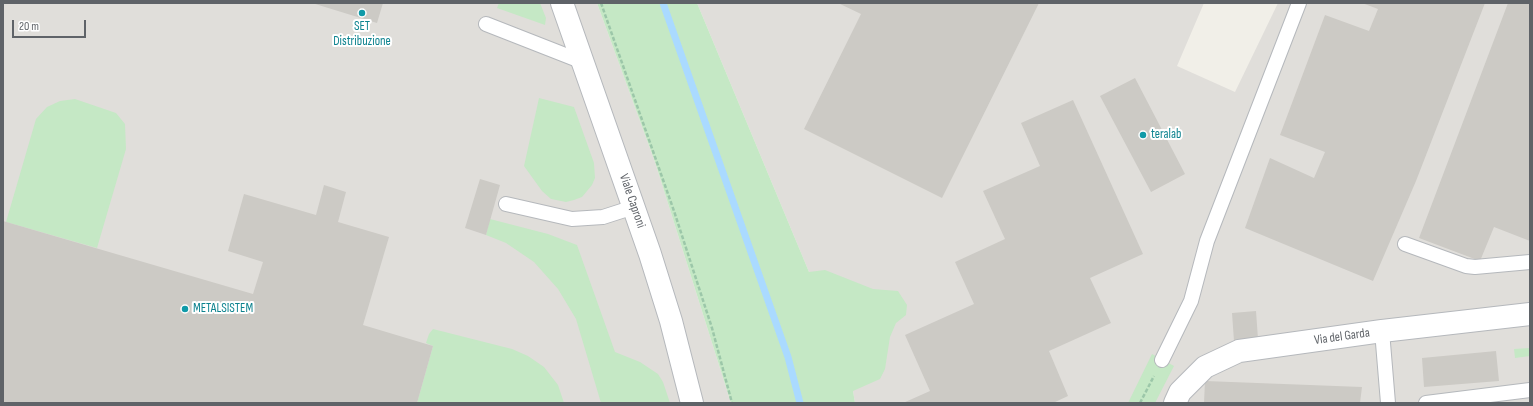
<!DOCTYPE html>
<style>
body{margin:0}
#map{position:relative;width:1533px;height:406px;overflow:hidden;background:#f1efe8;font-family:"Sofia Sans Condensed",sans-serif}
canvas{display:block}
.frame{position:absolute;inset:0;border:4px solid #5f6368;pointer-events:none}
.scale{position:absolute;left:12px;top:20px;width:74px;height:18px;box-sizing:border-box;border:2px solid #5f6368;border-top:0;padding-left:5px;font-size:12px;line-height:14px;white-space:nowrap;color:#5f6368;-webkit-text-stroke:3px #fff;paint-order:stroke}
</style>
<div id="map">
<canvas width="1533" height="406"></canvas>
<div class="frame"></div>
<div class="scale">20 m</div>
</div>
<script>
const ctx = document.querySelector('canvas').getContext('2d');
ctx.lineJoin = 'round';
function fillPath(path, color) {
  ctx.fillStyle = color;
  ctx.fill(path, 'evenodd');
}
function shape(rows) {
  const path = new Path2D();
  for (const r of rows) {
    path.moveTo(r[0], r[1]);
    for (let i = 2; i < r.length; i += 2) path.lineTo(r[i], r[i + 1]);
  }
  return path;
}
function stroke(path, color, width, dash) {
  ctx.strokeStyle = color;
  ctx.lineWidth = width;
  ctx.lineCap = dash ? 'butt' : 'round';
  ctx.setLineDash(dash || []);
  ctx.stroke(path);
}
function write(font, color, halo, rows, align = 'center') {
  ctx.font = font + ' "Sofia Sans Condensed",sans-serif';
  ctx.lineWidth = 4;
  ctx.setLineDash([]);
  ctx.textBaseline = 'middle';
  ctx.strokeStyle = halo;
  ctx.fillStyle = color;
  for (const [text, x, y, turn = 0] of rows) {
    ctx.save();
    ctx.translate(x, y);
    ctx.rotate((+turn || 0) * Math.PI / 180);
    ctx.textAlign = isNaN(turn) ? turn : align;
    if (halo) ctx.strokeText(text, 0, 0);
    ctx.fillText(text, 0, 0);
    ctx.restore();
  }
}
fillPath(shape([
 [3,3,597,3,655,162,731,403,3,403],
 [697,3,1204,3,1177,66,1235,92,1278,3,1530,3,1530,403,855,403,853,391,809,272]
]), '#e0deda');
fillPath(shape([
 [499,3,540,3,546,18,545,25,497,8],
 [597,3,697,3,809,272,825,270,873,289,898,291,907,305,906,315,896,323,890,337,885,369,880,379,853,391,855,403,731,403,655,162],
 [539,98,574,107,594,163,595,178,592,185,582,197,574,200,566,202,551,199,542,191,524,166],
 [75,99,116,113,125,124,126,149,97,248,6,222,36,119,47,107,60,101],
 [490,219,548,234,577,245,615,352,640,362,658,374,663,382,670,403,601,403,576,319,558,289,534,262,506,243,486,235],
 [433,329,512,349,528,356,544,367,558,385,564,403,417,403,433,346,426,343,429,334],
 [1530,348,1530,356,1515,358,1514,349],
 [1152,354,1174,366,1155,403,1128,403]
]), '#c5e8c5');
stroke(shape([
 [663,3,788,357,800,403]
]), '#aadaff', 7);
fillPath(shape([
 [312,3,383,3,377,23],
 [838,3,1039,3,942,198,804,129,861,14],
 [1362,3,1485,3,1416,181,1373,281,1245,228,1270,158,1314,178,1325,152,1280,135,1325,15,1369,31,1378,9],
 [1508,3,1528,3,1530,5,1530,241,1494,227,1480,261,1419,238],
 [1135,78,1185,174,1151,192,1100,96],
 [1073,100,1143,254,1090,278,1111,323,1049,351,1068,396,1053,403,903,403,930,391,905,335,974,304,955,262,1005,239,983,191,1040,166,1021,123],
 [480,179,500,185,486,235,465,228],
 [324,185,346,192,338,222,389,237,363,325,433,346,417,403,3,403,3,221,253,294,263,262,228,251,244,194,316,215],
 [1256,311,1258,339,1234,341,1232,313],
 [1496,351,1499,381,1424,387,1422,358],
 [1205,381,1362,387,1360,403,1204,403]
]), '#cccac5');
const lane = shape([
 [486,24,583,62],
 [506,204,572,219,603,217,634,207],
 [1405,244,1466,266,1475,267,1530,262],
 [1382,331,1388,403],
 [1162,360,1191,301,1207,241,1299,3],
 [1426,403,1530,390]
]);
const street = shape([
 [562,3,650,254,671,321,692,403],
 [1175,403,1180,392,1205,367,1239,351,1382,331,1530,314]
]);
stroke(lane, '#b5b8bc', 16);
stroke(street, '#b5b8bc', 24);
stroke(shape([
 [601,3,674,211,712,328,732,403],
 [1140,403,1154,376]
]), '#9cc7a9', 2.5, [4, 2]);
stroke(lane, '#fff', 14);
stroke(street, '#fff', 22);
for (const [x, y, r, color] of [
 [362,13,4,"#0f9aa8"],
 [1143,135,4,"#0f9aa8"],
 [185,309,4,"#0f9aa8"]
]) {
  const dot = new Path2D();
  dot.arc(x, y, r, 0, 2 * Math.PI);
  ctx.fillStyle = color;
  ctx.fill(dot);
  stroke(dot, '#fff', 1.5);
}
write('13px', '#0d838f', '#fff', [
 ["SET",362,27,"center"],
 ["Distribuzione",362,42,"center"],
 ["teralab",1151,135],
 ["METALSISTEM",193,309]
], 'left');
write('13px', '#5f6368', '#fff', [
 ["Viale Caproni",632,201,71],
 ["Via del Garda",1342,337,-8]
]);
</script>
